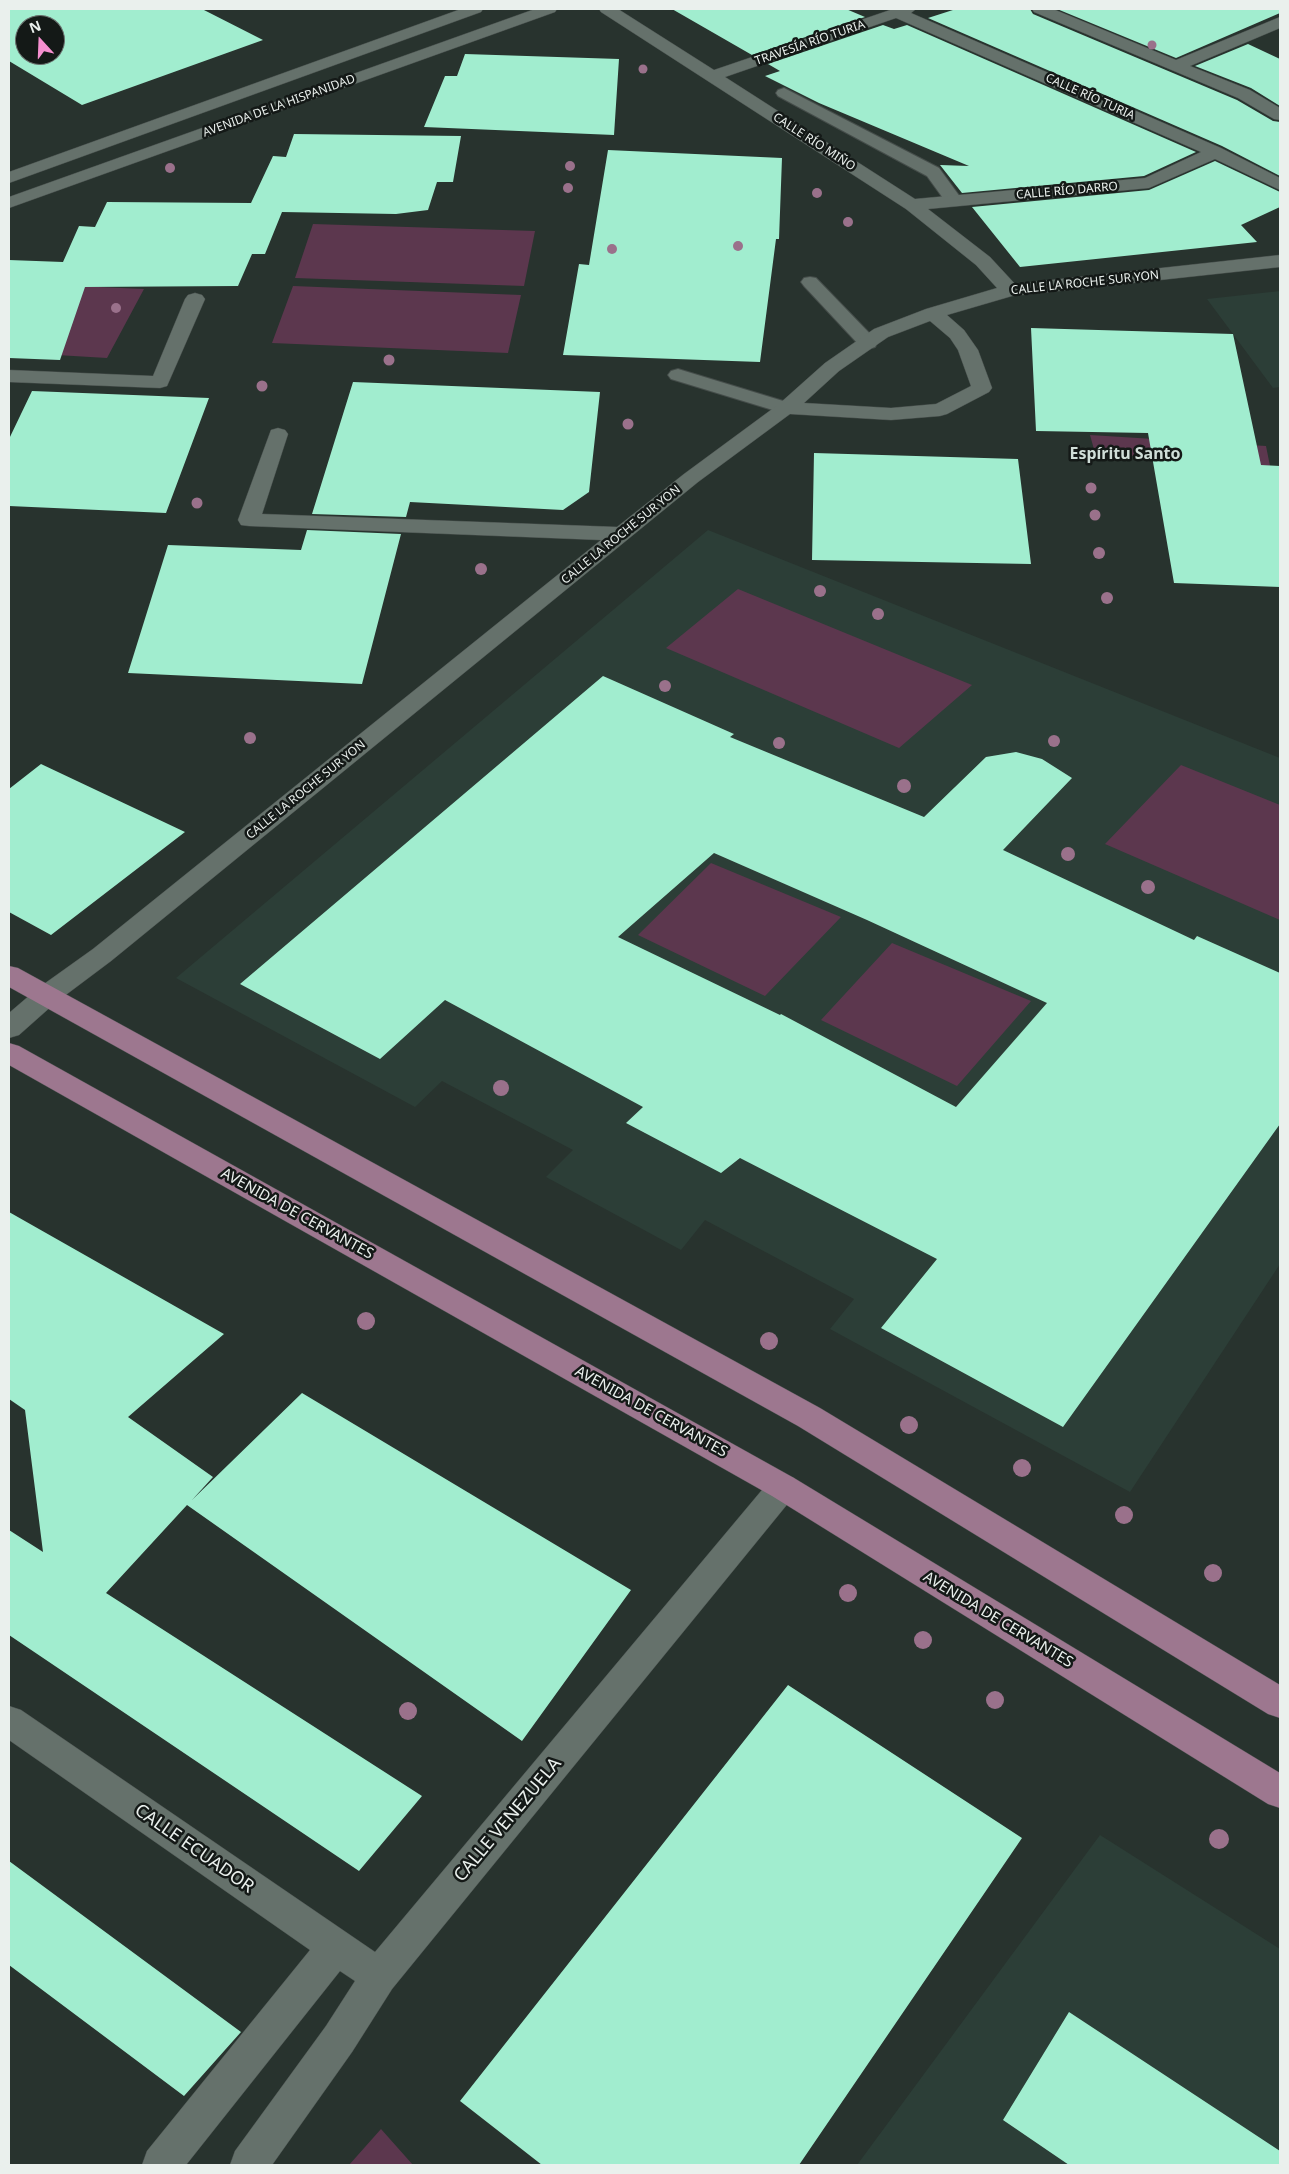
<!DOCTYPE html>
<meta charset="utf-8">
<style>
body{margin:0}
#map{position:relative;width:1289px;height:2174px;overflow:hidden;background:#28332e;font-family:"Noto Sans",sans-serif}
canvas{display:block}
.frame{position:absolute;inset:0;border:10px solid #eaf0ed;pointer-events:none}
.north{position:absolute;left:15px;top:15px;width:50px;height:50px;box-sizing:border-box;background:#141917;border:1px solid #6a6f6d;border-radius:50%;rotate:340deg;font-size:14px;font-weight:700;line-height:20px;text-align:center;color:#eaf0ed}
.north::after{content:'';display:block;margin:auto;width:18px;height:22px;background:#f690d0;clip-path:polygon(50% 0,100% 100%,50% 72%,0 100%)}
</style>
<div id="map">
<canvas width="1289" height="2174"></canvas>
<div class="frame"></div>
<div class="north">N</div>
</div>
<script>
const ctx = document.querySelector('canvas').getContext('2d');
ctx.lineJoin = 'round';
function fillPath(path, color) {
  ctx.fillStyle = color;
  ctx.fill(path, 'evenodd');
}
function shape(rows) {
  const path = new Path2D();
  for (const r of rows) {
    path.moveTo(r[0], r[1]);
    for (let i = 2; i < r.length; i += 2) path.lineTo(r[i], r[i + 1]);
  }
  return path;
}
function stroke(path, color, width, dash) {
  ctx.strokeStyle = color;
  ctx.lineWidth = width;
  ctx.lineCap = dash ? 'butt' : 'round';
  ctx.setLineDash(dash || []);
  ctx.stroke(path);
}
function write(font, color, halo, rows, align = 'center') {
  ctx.font = font + ' "Noto Sans",sans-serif';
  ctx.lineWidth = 5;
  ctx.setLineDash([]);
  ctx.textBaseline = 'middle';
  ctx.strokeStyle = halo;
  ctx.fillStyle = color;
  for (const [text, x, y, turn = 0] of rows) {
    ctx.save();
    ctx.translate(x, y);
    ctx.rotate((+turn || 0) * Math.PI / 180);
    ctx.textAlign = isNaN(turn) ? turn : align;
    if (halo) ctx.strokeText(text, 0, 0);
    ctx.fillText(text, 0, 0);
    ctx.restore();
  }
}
fillPath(shape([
 [1280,291,1280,387,1273,388,1207,299],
 [708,530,1280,758,1280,1264,1130,1492,830,1329,854,1299,705,1220,681,1250,546,1177,573,1150,442,1081,415,1107,176,978],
 [1100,1835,1280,1949,1280,2165,857,2165]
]), '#2c3e37');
fillPath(shape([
 [313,224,535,231,524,286,295,278],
 [76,286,144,289,107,358,40,354],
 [293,286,521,295,508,353,272,343],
 [1090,435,1266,446,1270,466,1095,453],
 [738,589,972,685,899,748,666,648],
 [1181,765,1280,805,1280,920,1105,844],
 [711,863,841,917,765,996,638,935],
 [892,943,1031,1001,957,1086,821,1020],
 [381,2129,413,2165,349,2165]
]), '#5c374e');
fillPath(shape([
 [9,9,202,9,263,40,82,105,9,61],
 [25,25,55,25,55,55,25,55],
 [672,9,846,9,865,17,752,55],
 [956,9,1030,9,1033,14,1237,100,1273,121,1280,122,1280,176,1222,146,928,18],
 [1057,9,1280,9,1280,13,1176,58],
 [883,25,894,29,907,25,1196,152,1144,176,962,193,940,165,969,166,819,103,765,76,780,71,768,64],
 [1248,44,1280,59,1280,106,1251,88,1195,66],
 [465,54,619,59,614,135,424,127,445,76,457,76],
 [294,134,461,136,453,182,437,182,428,210,396,214,282,212,265,254,252,254,238,286,85,287,60,360,9,358,9,260,63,262,79,226,95,227,107,202,251,203,273,156,286,157],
 [608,150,782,158,779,239,776,239,760,362,563,355,579,264,589,265],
 [1215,161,1280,192,1280,207,1241,225,1257,242,1020,267,972,207,1149,190],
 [1031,328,1233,334,1261,465,1280,466,1280,587,1174,583,1148,433,1036,431],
 [353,382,600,392,589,492,563,510,410,502,406,517,312,514],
 [32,391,209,398,166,513,9,506,9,439],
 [814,453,1018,459,1031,564,812,560],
 [307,530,401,534,362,684,128,673,168,545,301,550],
 [603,676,734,734,730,737,924,817,986,757,1016,752,1042,759,1072,778,1003,850,1194,940,1197,936,1280,973,1280,1124,1063,1427,881,1328,937,1259,740,1158,721,1173,626,1123,643,1107,445,1000,380,1059,240,984],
 [714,853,867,920,1047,1003,956,1107,781,1014,780,1015,618,937],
 [41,764,185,832,51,935,9,912,9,789],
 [9,1212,224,1334,128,1417,213,1477,192,1500,302,1393,631,1590,522,1741,187,1505,106,1593,422,1796,359,1871,9,1635,9,1530,43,1552,25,1410,9,1399],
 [788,1685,1022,1838,799,2165,542,2165,460,2101],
 [9,1861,241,2032,184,2096,9,1965],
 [1069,2012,1280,2151,1280,2165,1069,2165,1003,2120]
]), '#a1edcf');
const lane = shape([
 [784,88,939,168,963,201,960,205,948,205,927,176,778,96,776,93,778,90,784,88],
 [810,277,816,278,875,339,877,343,875,347,868,349,861,347,804,286,801,282,804,278,810,277],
 [678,369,793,404,796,408,793,412,786,414,671,379,668,375,671,371,678,369]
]);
const street = shape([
 [599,9,618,9,714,70,893,9,916,9,911,13,1221,148,1280,178,1280,190,1215,159,1149,188,928,209,990,257,1015,284,1280,255,1280,267,1012,296,947,315,964,330,978,350,992,388,989,392,947,414,940,416,891,420,790,414,698,482,111,961,55,1003,19,1035,9,1038,9,1013,37,989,93,949,601,540,249,526,241,525,238,520,271,430,278,428,285,430,288,434,262,514,617,527,684,474,779,404,825,363,874,329,926,309,997,288,976,265,906,209,601,12,599,9],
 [896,18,1201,152,1145,178,915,199,725,77,896,18],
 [930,321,950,338,958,350,971,386,936,404,891,408,804,403,839,371,888,337,930,321],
 [1032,9,1053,9,1176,60,1280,17,1280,28,1190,66,1250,90,1280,108,1280,120,1274,119,1238,98,1034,12,1032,9],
 [195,293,202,295,205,299,167,386,160,388,9,382,9,370,153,376,185,299,188,295,195,293],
 [783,1474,794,1478,799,1487,794,1496,392,1989,352,2052,272,2165,230,2165,235,2151,326,2026,355,1981,340,1971,186,2165,142,2165,147,2151,310,1950,9,1740,9,1706,21,1710,375,1952,772,1478,783,1474]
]);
const secondary = shape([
 [461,9,483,9,481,12,9,183,9,172,461,9],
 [535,9,557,9,555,12,9,208,9,197,535,9]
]);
const primary = shape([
 [9,966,18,968,820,1408,1280,1685,1280,1718,1268,1714,798,1426,9,987,9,966],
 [9,1043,19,1046,794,1478,1280,1773,1280,1808,1268,1804,772,1496,9,1065,9,1043]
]);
stroke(lane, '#454d4a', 2);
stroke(street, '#454d4a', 1);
stroke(secondary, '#454d4a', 1);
stroke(primary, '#454d4a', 1);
fillPath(lane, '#65716b');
fillPath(street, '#65716b');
fillPath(secondary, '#65716b');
fillPath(primary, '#9d778f');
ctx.fillStyle = '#9a718b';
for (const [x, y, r] of [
 [1152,45,4.5],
 [643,69,4.5],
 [570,166,5],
 [170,168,5],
 [568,188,5],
 [817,193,5],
 [848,222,5],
 [738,246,5],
 [612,249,5],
 [116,308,5],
 [389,360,5.5],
 [262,386,5.5],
 [628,424,5.5],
 [1091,488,5.5],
 [197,503,5.5],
 [1095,515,5.5],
 [1099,553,6],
 [481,569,6],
 [820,591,6],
 [1107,598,6],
 [878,614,6],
 [665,686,6],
 [250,738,6],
 [1054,741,6],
 [779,743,6],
 [904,786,7],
 [1068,854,7],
 [1148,887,7],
 [501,1088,8],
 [366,1321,9],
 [769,1341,9],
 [909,1425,9],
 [1022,1468,9],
 [1124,1515,9],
 [1213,1573,9],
 [848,1593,9],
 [923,1640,9],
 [995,1700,9],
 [408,1711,9],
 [1219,1839,10]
]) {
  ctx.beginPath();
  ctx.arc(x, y, r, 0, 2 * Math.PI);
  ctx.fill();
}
write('12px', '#eaf0ed', '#141917', [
 ["TRAVESÍA RÍO TURIA",810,43,-19],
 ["CALLE RÍO TURIA",1090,97,24],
 ["AVENIDA DE LA HISPANIDAD",279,106,-20],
 ["CALLE RÍO MIÑO",814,142,33],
 ["CALLE RÍO DARRO",1067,191,-5],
 ["CALLE LA ROCHE SUR YON",1085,283,-6],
 ["CALLE LA ROCHE SUR YON",621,535,-39],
 ["CALLE LA ROCHE SUR YON",306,790,-39]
]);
write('15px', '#eaf0ed', '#141917', [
 ["AVENIDA DE CERVANTES",297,1214,29],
 ["AVENIDA DE CERVANTES",651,1412,29],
 ["AVENIDA DE CERVANTES",998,1620,31]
]);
write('bold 16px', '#d0ded8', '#141917', [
 ["Espíritu Santo",1125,454]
]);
write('18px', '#eaf0ed', '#141917', [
 ["CALLE VENEZUELA",508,1820,-50],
 ["CALLE ECUADOR",194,1849,35]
]);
</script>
